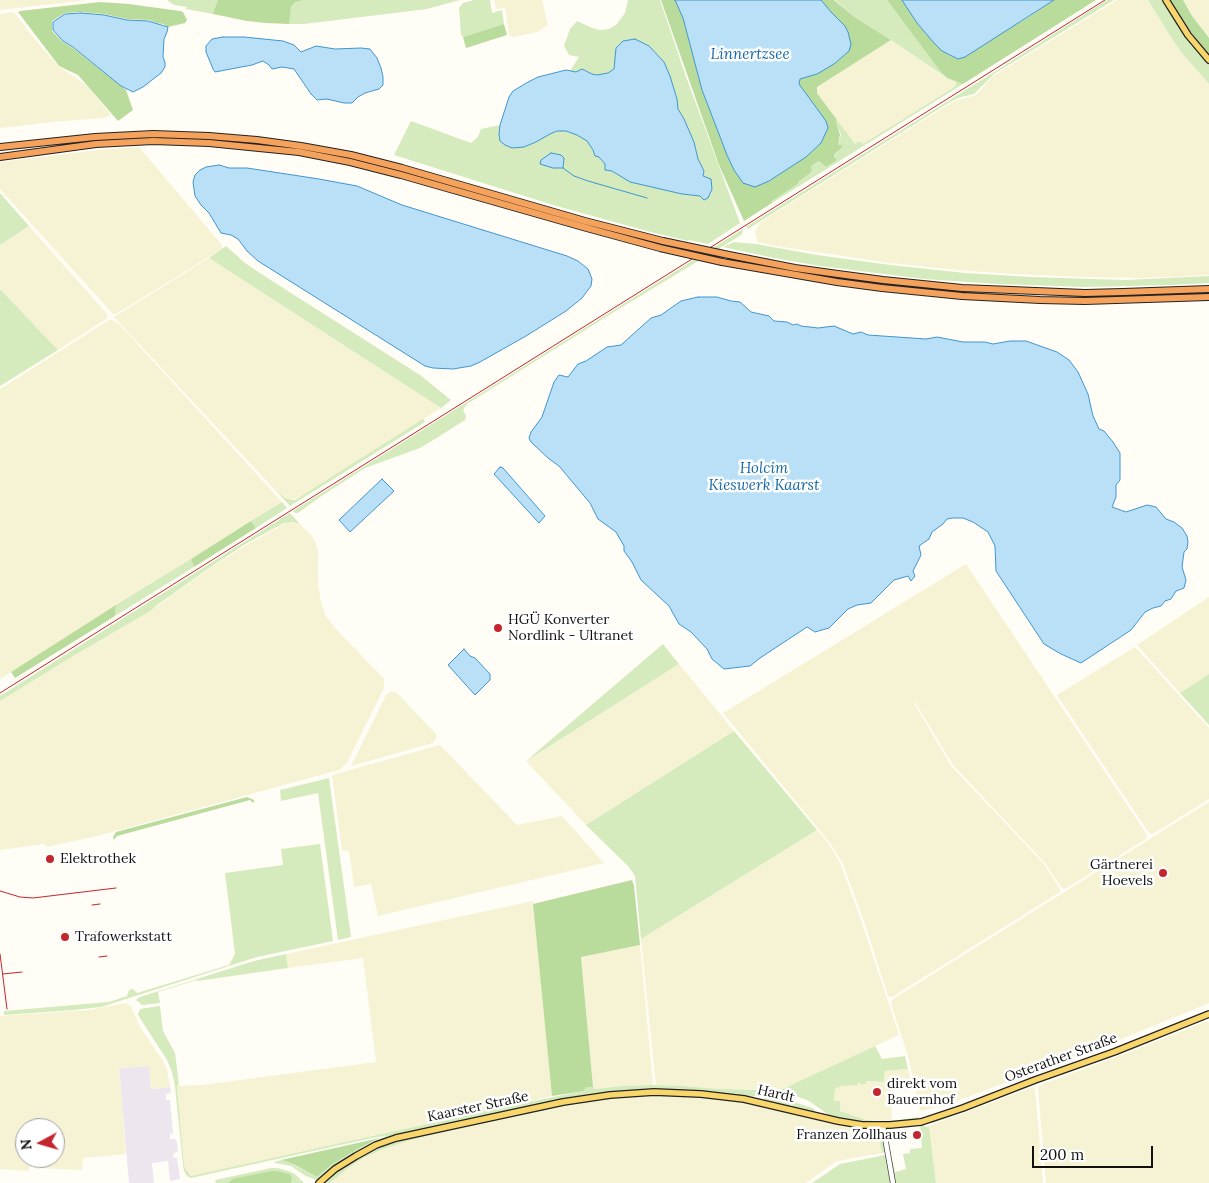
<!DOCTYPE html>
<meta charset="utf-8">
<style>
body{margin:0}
#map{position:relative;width:1209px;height:1183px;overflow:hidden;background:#fffdf5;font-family:Lora,serif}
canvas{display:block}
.north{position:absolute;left:15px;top:1118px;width:50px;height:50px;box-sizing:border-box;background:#fff;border:1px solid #a0a0a0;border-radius:50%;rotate:264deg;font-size:14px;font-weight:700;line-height:20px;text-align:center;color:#111}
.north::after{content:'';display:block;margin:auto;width:18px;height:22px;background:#c4262e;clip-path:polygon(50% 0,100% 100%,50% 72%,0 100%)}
.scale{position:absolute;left:1032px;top:1146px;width:121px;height:22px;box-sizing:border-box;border:2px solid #111;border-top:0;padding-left:6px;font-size:15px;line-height:18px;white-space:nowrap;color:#111;-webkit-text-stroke:4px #fff;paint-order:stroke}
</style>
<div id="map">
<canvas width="1209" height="1183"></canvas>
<div class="north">N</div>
<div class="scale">200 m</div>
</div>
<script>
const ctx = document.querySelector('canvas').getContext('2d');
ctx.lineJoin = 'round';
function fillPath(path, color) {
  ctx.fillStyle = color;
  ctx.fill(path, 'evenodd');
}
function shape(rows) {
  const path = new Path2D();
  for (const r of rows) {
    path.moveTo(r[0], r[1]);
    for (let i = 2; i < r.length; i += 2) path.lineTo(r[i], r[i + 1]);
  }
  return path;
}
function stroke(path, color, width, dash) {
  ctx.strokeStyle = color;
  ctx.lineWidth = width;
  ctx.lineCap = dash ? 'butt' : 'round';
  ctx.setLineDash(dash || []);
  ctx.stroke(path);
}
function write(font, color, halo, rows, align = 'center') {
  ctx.font = font + ' Lora,serif';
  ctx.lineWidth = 5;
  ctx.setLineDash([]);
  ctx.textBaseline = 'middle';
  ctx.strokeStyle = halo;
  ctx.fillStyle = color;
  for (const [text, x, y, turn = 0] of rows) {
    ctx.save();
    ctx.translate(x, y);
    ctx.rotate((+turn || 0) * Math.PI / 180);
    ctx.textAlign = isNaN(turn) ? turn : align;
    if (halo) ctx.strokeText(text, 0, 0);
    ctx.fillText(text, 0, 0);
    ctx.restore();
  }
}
fillPath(shape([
 [149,1066,151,1089,170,1087,171,1093,166,1094,166,1100,170,1100,173,1133,170,1134,170,1139,175,1139,177,1142,178,1151,173,1154,174,1158,177,1158,180,1179,170,1181,168,1161,152,1163,154,1183,129,1183,119,1068]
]), '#eee6ef');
fillPath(shape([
 [0,0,88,0,0,10],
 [494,0,542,0,548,25,538,32,513,37,509,35,505,8,496,9],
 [1117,0,1148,0,1167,31,1181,52,1209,84,1209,275,1143,278,1080,277,998,273,957,270,890,263,776,246,757,242,755,231,761,222,951,103,958,100,973,96,977,94,990,79,995,75],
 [1183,0,1209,0,1209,38,1192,16],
 [14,12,33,37,59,67,75,77,88,87,111,115,104,118,63,121,0,128,0,14],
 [891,40,943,76,956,81,956,85,953,88,863,144,861,142,855,145,817,93,817,87],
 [139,147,222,245,222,249,116,314,113,314,0,189,0,162,97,150],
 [29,226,108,315,106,319,58,350,0,289,0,245],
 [209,258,441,408,302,496,291,500,285,498,276,491,114,317],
 [109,320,112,320,119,324,282,502,0,679,0,389],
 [288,522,299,523,312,536,316,544,318,551,318,585,321,602,326,616,335,628,384,679,384,688,347,763,339,770,97,836,47,847,44,844,0,850,0,701,75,655,152,610,207,570,248,544],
 [966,564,1147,835,1146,839,1065,889,1061,887,1045,863,953,765,915,702,914,703,951,766,1044,864,1060,889,1060,892,892,997,888,996,866,927,843,864,836,853,830,843,723,713],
 [1209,597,1209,674,1180,693,1137,645],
 [1135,647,1209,728,1209,799,1153,834,1149,833,1057,695],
 [679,664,734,731,586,825,526,761],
 [391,691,397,693,436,734,436,739,433,743,351,766,386,695],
 [440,745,517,825,562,816,604,863,378,916,371,884,354,887,349,850,342,851,332,775],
 [1209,802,1209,1003,1112,1043,962,1099,922,1111,920,1110,908,1056,891,1004,893,999],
 [817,830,829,844,841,865,864,929,899,1035,778,1091,762,1089,719,1089,684,1086,656,1085,641,939],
 [533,901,552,1096,194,1176,188,1174,184,1165,177,1086,202,1085,376,1062,363,958,288,968,286,954],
 [640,945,653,1085,622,1086,593,1089,581,957],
 [126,1003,128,1004,131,1006,140,1027,163,1061,167,1069,170,1087,151,1089,149,1066,119,1068,126,1154,83,1158,82,1170,39,1168,40,1158,55,1158,55,1128,25,1128,25,1158,29,1158,29,1171,0,1169,0,1016,90,1010],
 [1207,1021,1209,1023,1209,1183,1046,1183,1038,1088,1040,1085,1130,1052],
 [908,1069,913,1090,891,1091,892,1121,866,1120,840,1111,834,1101,835,1089,841,1086,857,1085,857,1082,860,1082,860,1084,865,1084,866,1081,884,1082,885,1071],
 [1033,1087,1035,1089,1043,1183,936,1183,929,1126],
 [652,1096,689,1097,732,1101,768,1108,838,1124,873,1129,879,1139,882,1153,837,1161,806,1183,330,1183,348,1168,363,1158,381,1150,404,1142,463,1127,566,1106,596,1100]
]), '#f6f3d4');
fillPath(shape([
 [167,0,460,0,427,9,304,24,289,24,289,21,214,12,213,14,186,9,187,7,174,5],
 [474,0,490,0,492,13,502,10,504,24,463,37,461,35,459,8,463,3],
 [628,0,660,0,685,74,740,223,708,244,689,240,688,241,647,231,553,205,394,155,411,121,471,143,478,137,481,129,500,125,499,134,524,147,536,142,550,134,557,131,566,131,577,135,587,141,605,164,606,170,612,171,619,175,682,194,700,196,706,178,703,176,704,171,698,159,694,142,684,119,678,109,677,99,664,62,657,54,649,46,616,48,614,69,608,73,597,75,592,74,582,69,576,72,570,71,579,57,569,55,564,46,570,29,577,21,592,28,600,30,609,29,616,25,625,13],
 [835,0,887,0,940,71,947,78,891,40,856,18],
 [1107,0,1114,0,994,74,974,94,958,98,950,102,748,229,746,227,988,76],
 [1148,0,1161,0,1185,36,1209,65,1209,84,1181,52,1167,31],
 [956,81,963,84,772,203,772,201,798,184,797,182,809,174,812,171,811,166,819,161,826,167,836,160,834,157,839,150,838,145,841,135,836,121,837,120,855,144,858,142,861,142,863,144,953,88,956,85],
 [0,193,29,226,0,245],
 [743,229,742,234,738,237,614,312,467,404,463,410,466,416,465,420,435,439,420,448,365,468,320,497,298,513,295,513,293,511],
 [734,242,756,244,817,255,890,265,965,273,1031,277,1126,280,1209,276,1209,283,1172,285,1085,287,997,284,925,279,820,266,774,258,723,247],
 [226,246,245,263,269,279,420,375,451,400,441,408,209,258],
 [0,289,58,350,0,386],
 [423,419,425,422,290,506,276,491,285,498,291,500,295,500],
 [282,502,287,508,256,528,251,521],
 [290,513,299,523,297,523,293,522,284,523,247,543,206,570,173,594,157,605,152,610,75,655,0,701,0,696],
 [191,559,194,567,115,616,116,605],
 [663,644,679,664,526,761],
 [1209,674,1209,725,1180,693],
 [734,731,817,830,641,939,635,876,629,867,586,825],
 [329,778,351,937,338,940,318,793,281,801,280,790],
 [320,844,333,941,257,957,101,1007,74,1010,4,1015,4,1011,109,1002,127,996,129,990,133,989,137,993,229,965,235,954,225,873,283,865,281,849],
 [286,954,288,968,197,981,196,980,158,992,160,1003,142,1005,136,1000,140,997,254,961],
 [160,1006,163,1031,175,1053,179,1085,177,1086,184,1165,186,1170,191,1176,518,1104,584,1091,586,1087,593,1087,594,1089,622,1086,653,1085,684,1086,719,1089,768,1090,755,1096,743,1098,703,1092,655,1090,573,1098,408,1133,334,1166,319,1179,316,1180,306,1176,291,1166,275,1163,274,1162,281,1160,288,1162,317,1177,331,1165,361,1147,386,1136,385,1136,372,1138,191,1178,187,1176,184,1171,183,1165,175,1086,172,1072,167,1060,138,1015,140,1009],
 [1209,1016,1209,1018,1131,1050,1036,1084,945,1119,933,1123,928,1122,968,1108],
 [875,1046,882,1059,905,1056,908,1069,885,1071,884,1082,866,1081,866,1084,860,1084,860,1082,858,1082,858,1085,841,1086,835,1089,834,1101,840,1101,840,1111,866,1120,886,1122,919,1117,919,1120,887,1123,854,1121,833,1118,809,1101,785,1092,778,1091],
 [668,1094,728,1099,875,1128,881,1131,885,1152,882,1153,879,1139,873,1129,838,1124,768,1108,732,1101,689,1097,652,1096,596,1100,566,1106,463,1127,404,1142,381,1150,363,1158,348,1168,330,1183,324,1183,337,1171,350,1162,377,1147,397,1140,589,1099],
 [767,1095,780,1097,803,1105,813,1108,815,1111,814,1114,765,1101,764,1099],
 [920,1124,926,1127,929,1126,936,1183,894,1183,886,1134,887,1131,888,1131,887,1139,895,1172,906,1169,903,1154,910,1153,910,1149,922,1148],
 [885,1155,891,1183,812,1183,840,1164],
 [271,1168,277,1168,288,1171,295,1174,304,1183,291,1183,292,1179,232,1179,228,1183,216,1183,215,1180]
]), '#d5ebbd');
fillPath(shape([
 [218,0,303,0,295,2,291,6,289,24,266,23,247,21,213,14],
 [661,0,675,0,683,18,702,90,727,155,734,170,769,181,806,157,821,143,828,128,819,112,799,84,800,79,834,64,849,51,845,26,831,12,821,0,834,0,856,18,891,40,817,87,817,93,837,120,836,121,840,135,838,145,842,145,842,147,835,154,834,157,837,160,826,167,819,161,811,166,812,171,809,174,798,182,798,184,772,201,772,203,744,221,719,165],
 [887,0,902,0,917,23,934,43,942,51,958,59,1027,18,1054,0,1096,0,963,84,947,78,940,71],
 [1170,0,1183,0,1192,16,1209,38,1209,55,1191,32],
 [100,2,129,4,180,11,183,12,187,20,185,23,168,27,163,24,157,23,149,20,127,19,104,14,81,12,65,13,52,21,52,31,63,42,73,48,126,90,133,110,118,121,78,75,59,66,18,12,20,11],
 [504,24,507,35,466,48,463,37],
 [251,521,256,528,194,567,191,559],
 [116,605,115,616,15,678,11,672],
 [247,797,254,800,254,802,253,803,250,800,117,836,114,840,113,837,116,832],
 [632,880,634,886,640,945,581,957,593,1087,586,1087,584,1091,552,1096,533,904],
 [380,1138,361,1147,331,1165,317,1177,297,1166,288,1162,281,1160],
 [272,1171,282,1172,291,1175,292,1179,291,1183,228,1183,232,1179]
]), '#b9dc9c');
const water = shape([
 [675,0,821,0,831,12,845,26,848,32,851,44,849,51,834,64,817,74,800,79,799,84,826,121,828,128,821,143,806,157,769,181,755,187,743,183,734,170,727,155,702,90,683,18,675,0],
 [902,0,1054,0,965,57,958,59,942,51,934,43,917,23,902,0],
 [81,13,104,15,127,20,148,21,168,27,167,32,164,39,163,57,165,62,165,67,161,73,143,87,133,92,121,86,73,47,63,41,53,30,53,22,65,14,81,13],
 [223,37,244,37,283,41,294,45,301,52,316,46,335,49,361,48,370,49,377,58,381,68,383,77,383,85,379,89,365,93,358,97,352,103,344,103,327,99,317,100,311,94,294,69,282,67,272,69,269,65,263,61,252,65,215,72,213,69,206,52,206,46,212,39,223,37],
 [635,39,649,46,664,62,670,76,677,99,678,109,684,119,694,142,698,159,704,171,703,176,711,179,712,189,708,198,704,200,700,196,682,194,630,182,612,171,605,170,605,164,599,157,595,156,593,150,587,141,577,135,566,131,557,131,550,134,536,142,524,147,512,148,505,145,500,141,499,134,500,125,509,97,513,91,528,82,538,77,566,70,576,72,582,69,592,74,597,75,608,73,614,69,616,48,623,41,635,39],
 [551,153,561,155,564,158,563,168,553,168,540,164,541,160,551,153],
 [219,165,229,168,247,168,319,179,357,186,402,205,567,256,578,261,588,269,592,279,591,286,582,298,566,311,526,336,480,362,471,366,453,369,433,368,425,366,258,261,247,251,238,239,231,235,221,233,209,213,201,205,195,196,193,182,195,175,200,170,206,167,219,165],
 [698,297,717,297,731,301,740,302,751,312,769,316,774,321,787,322,793,325,797,324,801,326,818,328,834,326,853,334,861,332,868,335,926,339,937,337,963,342,985,342,993,344,1010,341,1026,341,1057,352,1069,360,1078,372,1088,394,1093,416,1099,429,1104,431,1113,442,1120,453,1120,480,1116,485,1116,497,1112,507,1126,512,1147,505,1156,507,1166,519,1174,522,1182,528,1187,536,1188,542,1187,549,1184,552,1182,567,1186,580,1184,588,1176,591,1171,599,1165,601,1161,606,1153,608,1145,612,1131,630,1081,663,1061,654,1044,644,996,571,995,546,988,532,973,522,963,518,953,518,947,519,943,524,932,532,929,539,919,546,921,555,913,571,915,576,911,581,908,576,894,580,871,603,857,605,848,609,829,628,815,632,807,627,760,658,750,666,724,669,712,659,707,649,691,632,679,624,669,606,641,580,632,562,624,551,624,546,616,532,598,519,590,503,559,466,548,458,531,442,529,438,531,432,542,417,554,382,559,375,568,377,578,364,586,361,607,347,621,345,651,318,661,315,681,301,698,297],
 [500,467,503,468,545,516,539,523,494,474,500,467],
 [382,479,394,491,350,532,339,520,382,479],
 [464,649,470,656,475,658,490,674,490,680,475,695,448,665,464,649]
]);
fillPath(water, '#b9e0f7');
stroke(water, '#3f96cf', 1);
stroke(shape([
 [563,168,574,176,588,181,647,198]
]), '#3f96cf', 1);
const minor = shape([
 [883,1126,893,1183]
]);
const major = shape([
 [1166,0,1188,35,1209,60],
 [319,1183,335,1169,356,1156,376,1145,396,1138,563,1102,610,1095,654,1092,701,1094,744,1099,838,1121,862,1125,890,1125,921,1122,963,1108,1035,1080,1114,1052,1209,1014]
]);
const highway = shape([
 [0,147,95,137,153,134,209,136,257,140,301,146,351,155,402,168,585,221,663,241],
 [0,157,96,144,153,141,209,143,299,152,350,162,401,175,583,227,660,248],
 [729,255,795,268,838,274,883,280,962,288,1085,293,1123,292,1209,289],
 [722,262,837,282,882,288,962,296,1040,300,1085,301,1209,297]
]);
stroke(minor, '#444', 6);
stroke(major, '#222', 8);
stroke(highway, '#222', 8);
stroke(minor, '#fff', 4.5);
stroke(major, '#f9d66b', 5.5);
stroke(highway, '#f5a25d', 6);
stroke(shape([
 [0,693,1105,0],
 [0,891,20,897,33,898,116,888],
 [92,905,100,904],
 [95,932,104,931],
 [0,954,7,1009],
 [99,957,107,956],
 [3,974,22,972]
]), '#c4262e', 1);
const highwayBridge = shape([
 [663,241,729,255],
 [660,248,722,262]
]);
stroke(highwayBridge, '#222', 8, []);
stroke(highwayBridge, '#f5a25d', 6);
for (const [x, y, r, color] of [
 [498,628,5,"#c4262e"],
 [50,859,5,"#c4262e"],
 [1163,873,5,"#c4262e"],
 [65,937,5,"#c4262e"],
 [877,1092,5,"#c4262e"],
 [917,1135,5,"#c4262e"]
]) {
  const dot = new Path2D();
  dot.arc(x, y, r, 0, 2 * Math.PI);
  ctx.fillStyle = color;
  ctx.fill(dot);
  stroke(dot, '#fff', 2);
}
write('14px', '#111', '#fff', [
 ["HGÜ Konverter",508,620],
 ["Nordlink - Ultranet",508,636],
 ["Elektrothek",60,859],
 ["Gärtnerei",1153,865,"right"],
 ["Hoevels",1153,881,"right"],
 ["Trafowerkstatt",75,937],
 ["direkt vom",887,1084],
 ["Bauernhof",887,1100],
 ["Franzen Zollhaus",907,1135,"right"]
], 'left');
write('14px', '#111', '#fff', [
 ["Osterather Straße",1061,1058,-20],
 ["Hardt",776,1094,13],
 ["Kaarster Straße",478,1107,-12]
]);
write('italic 15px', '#1768a6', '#fff', [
 ["Linnertzsee",750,55],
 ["Holcim",764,469],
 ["Kieswerk Kaarst",764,486]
]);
</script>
